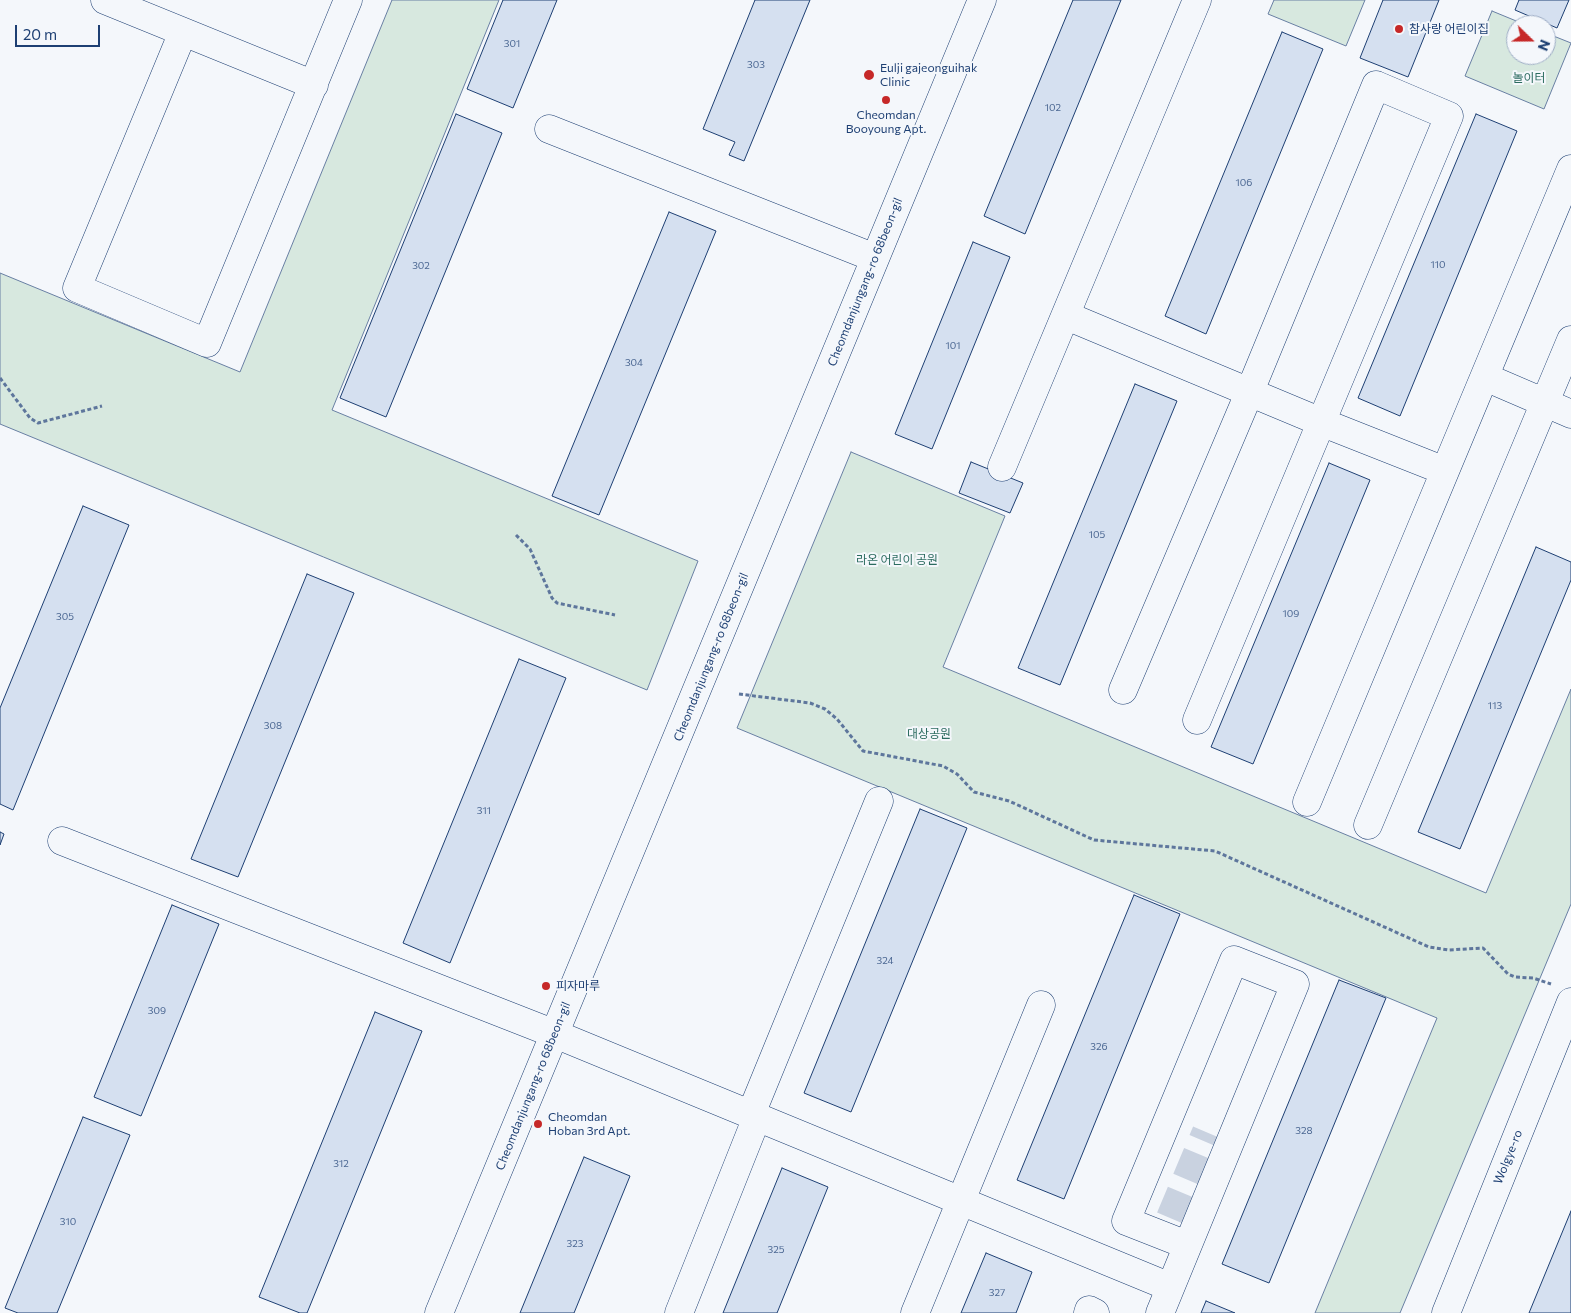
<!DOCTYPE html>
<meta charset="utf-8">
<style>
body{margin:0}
#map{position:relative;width:1571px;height:1313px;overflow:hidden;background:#f4f7fb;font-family:Commissioner,sans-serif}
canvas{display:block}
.north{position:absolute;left:1506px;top:15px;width:50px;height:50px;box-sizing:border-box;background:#f4f7fb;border:1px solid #9eadc5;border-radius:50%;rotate:112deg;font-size:14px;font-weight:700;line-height:20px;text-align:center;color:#1d3f73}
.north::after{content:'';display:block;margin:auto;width:18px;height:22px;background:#c62828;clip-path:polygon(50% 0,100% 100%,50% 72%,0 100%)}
.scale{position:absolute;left:15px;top:25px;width:85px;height:22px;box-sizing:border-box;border:2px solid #1d3f73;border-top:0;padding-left:6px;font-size:15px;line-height:18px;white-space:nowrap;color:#1d3f73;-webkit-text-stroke:4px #f4f7fb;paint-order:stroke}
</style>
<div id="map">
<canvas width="1571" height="1313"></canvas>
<div class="north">N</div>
<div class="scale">20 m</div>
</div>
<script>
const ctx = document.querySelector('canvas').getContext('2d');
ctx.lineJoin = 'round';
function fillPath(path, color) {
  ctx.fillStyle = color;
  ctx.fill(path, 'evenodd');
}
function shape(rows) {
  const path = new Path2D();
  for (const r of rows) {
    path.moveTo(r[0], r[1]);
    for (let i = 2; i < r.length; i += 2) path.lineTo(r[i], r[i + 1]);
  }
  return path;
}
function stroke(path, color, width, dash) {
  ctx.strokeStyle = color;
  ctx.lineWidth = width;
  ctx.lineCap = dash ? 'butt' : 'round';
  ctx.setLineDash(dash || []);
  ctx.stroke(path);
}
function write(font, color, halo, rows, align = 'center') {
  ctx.font = font + ' Commissioner,"Noto Sans KR",sans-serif';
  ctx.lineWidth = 4;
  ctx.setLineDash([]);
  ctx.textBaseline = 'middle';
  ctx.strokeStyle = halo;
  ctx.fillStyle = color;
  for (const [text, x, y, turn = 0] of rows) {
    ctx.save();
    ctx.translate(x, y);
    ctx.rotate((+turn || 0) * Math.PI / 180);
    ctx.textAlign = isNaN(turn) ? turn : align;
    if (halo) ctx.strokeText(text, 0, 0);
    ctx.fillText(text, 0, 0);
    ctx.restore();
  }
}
const green = shape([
 [392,0,499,0,332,410,698,561,647,690,0,424,0,273,240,372,392,0],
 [1274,0,1365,0,1346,46,1268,14,1274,0],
 [1492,11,1526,25,1516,25,1516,55,1546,55,1546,33,1571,43,1544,109,1465,76,1492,11],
 [851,452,1005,516,943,667,1486,893,1571,689,1571,904,1400,1313,1315,1313,1437,1018,737,728,851,452]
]);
fillPath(green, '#d7e8df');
stroke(green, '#687fa3', 1);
const building = shape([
 [503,0,557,0,513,108,467,89,503,0],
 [755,0,810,0,744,161,729,155,735,142,703,129,755,0],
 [1073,0,1121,0,1025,234,984,216,1073,0],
 [1383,0,1439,0,1408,77,1360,58,1383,0],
 [1519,0,1569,0,1557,28,1515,10,1519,0],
 [1282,32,1323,49,1206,334,1165,316,1282,32],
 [456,114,502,133,386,417,340,398,456,114],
 [1476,114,1517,131,1400,416,1358,398,1476,114],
 [669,212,716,231,599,515,552,496,669,212],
 [973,242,1010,257,932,449,895,434,973,242],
 [1135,384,1177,401,1060,685,1018,668,1135,384],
 [971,462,1023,483,1010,513,959,493,971,462],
 [1329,463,1370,480,1253,764,1211,747,1329,463],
 [83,506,129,525,13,810,0,804,0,708,83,506],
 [1536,547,1571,562,1571,580,1460,849,1418,832,1536,547],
 [307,574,354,593,238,877,191,859,307,574],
 [519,659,566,678,450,963,403,943,519,659],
 [920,809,967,828,851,1112,804,1093,920,809],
 [0,832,4,834,0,845,0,832],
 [1134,895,1180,914,1064,1199,1017,1180,1134,895],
 [172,905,219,924,141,1116,94,1097,172,905],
 [1339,980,1386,998,1269,1283,1222,1264,1339,980],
 [375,1012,422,1031,307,1313,300,1313,259,1297,375,1012],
 [83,1117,130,1135,57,1313,18,1313,5,1308,83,1117],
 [584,1157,630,1176,574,1313,520,1313,584,1157],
 [782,1168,828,1187,777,1313,723,1313,782,1168],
 [1571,1211,1571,1313,1529,1313,1571,1211],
 [986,1253,1032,1272,1016,1313,961,1313,986,1253],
 [1206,1301,1235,1313,1201,1313,1206,1301]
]);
fillPath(building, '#d5e0f0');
stroke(building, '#1d3f73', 1);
stroke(shape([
 [1170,1218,1206,1132]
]), '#c9d2e0', 28, [28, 14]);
const minor = shape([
 [105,0,314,85],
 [183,32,77,288,207,343,348,0],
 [549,129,875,258],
 [1067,316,1321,422,1445,471],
 [1485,377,1571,414],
 [1002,467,1197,0],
 [1123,690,1250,391,1376,85,1449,116,1197,720],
 [1307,802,1571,169],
 [1368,825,1571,340],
 [62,841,555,1034,1170,1287],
 [751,1114,879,801],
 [439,1313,982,0],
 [679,1313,757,1117],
 [915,1313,1041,1005],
 [1088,1313,1089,1310,1095,1313],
 [1160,1313,1295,984,1234,960,1126,1221,1187,1245],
 [1446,1313,1571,1002]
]);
stroke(minor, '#1d3f73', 29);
stroke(shape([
 [0,378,30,418,38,423,102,406],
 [516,535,530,549,552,598,557,603,615,615],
 [739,694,810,703,825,709,837,719,863,751,943,766,957,774,974,792,1009,801,1094,840,1215,851,1429,947,1449,950,1483,948,1508,974,1515,977,1533,978,1551,984]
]), '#5e769c', 3, [4, 2.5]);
stroke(minor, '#f4f7fb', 28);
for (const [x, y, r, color] of [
 [1399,29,5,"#c62828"],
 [869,75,6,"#c62828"],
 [886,100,5,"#c62828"],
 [546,986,5,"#c62828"],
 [538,1124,5,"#c62828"]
]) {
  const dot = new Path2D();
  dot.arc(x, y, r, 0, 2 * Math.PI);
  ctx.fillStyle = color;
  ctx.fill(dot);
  stroke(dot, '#f4f7fb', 2);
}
write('10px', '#4b6792', null, [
 ["301",512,44],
 ["303",756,65],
 ["102",1053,108],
 ["106",1244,183],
 ["110",1438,265],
 ["302",421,266],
 ["101",953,346],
 ["304",634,363],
 ["105",1097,535],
 ["109",1291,614],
 ["305",65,617],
 ["113",1495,706],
 ["308",273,726],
 ["311",484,811],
 ["324",885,961],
 ["309",157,1011],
 ["326",1099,1047],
 ["328",1304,1131],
 ["312",341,1164],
 ["310",68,1222],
 ["323",575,1244],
 ["325",776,1250],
 ["327",997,1293]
]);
write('12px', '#1d3f73', '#f4f7fb', [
 ["참사랑 어린이집",1409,29],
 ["Eulji gajeonguihak",880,68],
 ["Clinic",880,82],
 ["Cheomdan",886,115,"center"],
 ["Booyoung Apt.",886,129,"center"],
 ["피자마루",556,986],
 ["Cheomdan",548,1117],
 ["Hoban 3rd Apt.",548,1131]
], 'left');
write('12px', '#2c6c60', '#f4f7fb', [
 ["놀이터",1529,78],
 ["라온 어린이 공원",897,560],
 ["대상공원",929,734]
]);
write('12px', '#1d3f73', '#f4f7fb', [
 ["Cheomdanjungang-ro 68beon-gil",865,282,-68],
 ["Cheomdanjungang-ro 68beon-gil",711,657,-68],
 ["Cheomdanjungang-ro 68beon-gil",533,1086,-68],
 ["Wolgye-ro",1508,1157,-68]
]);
</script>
